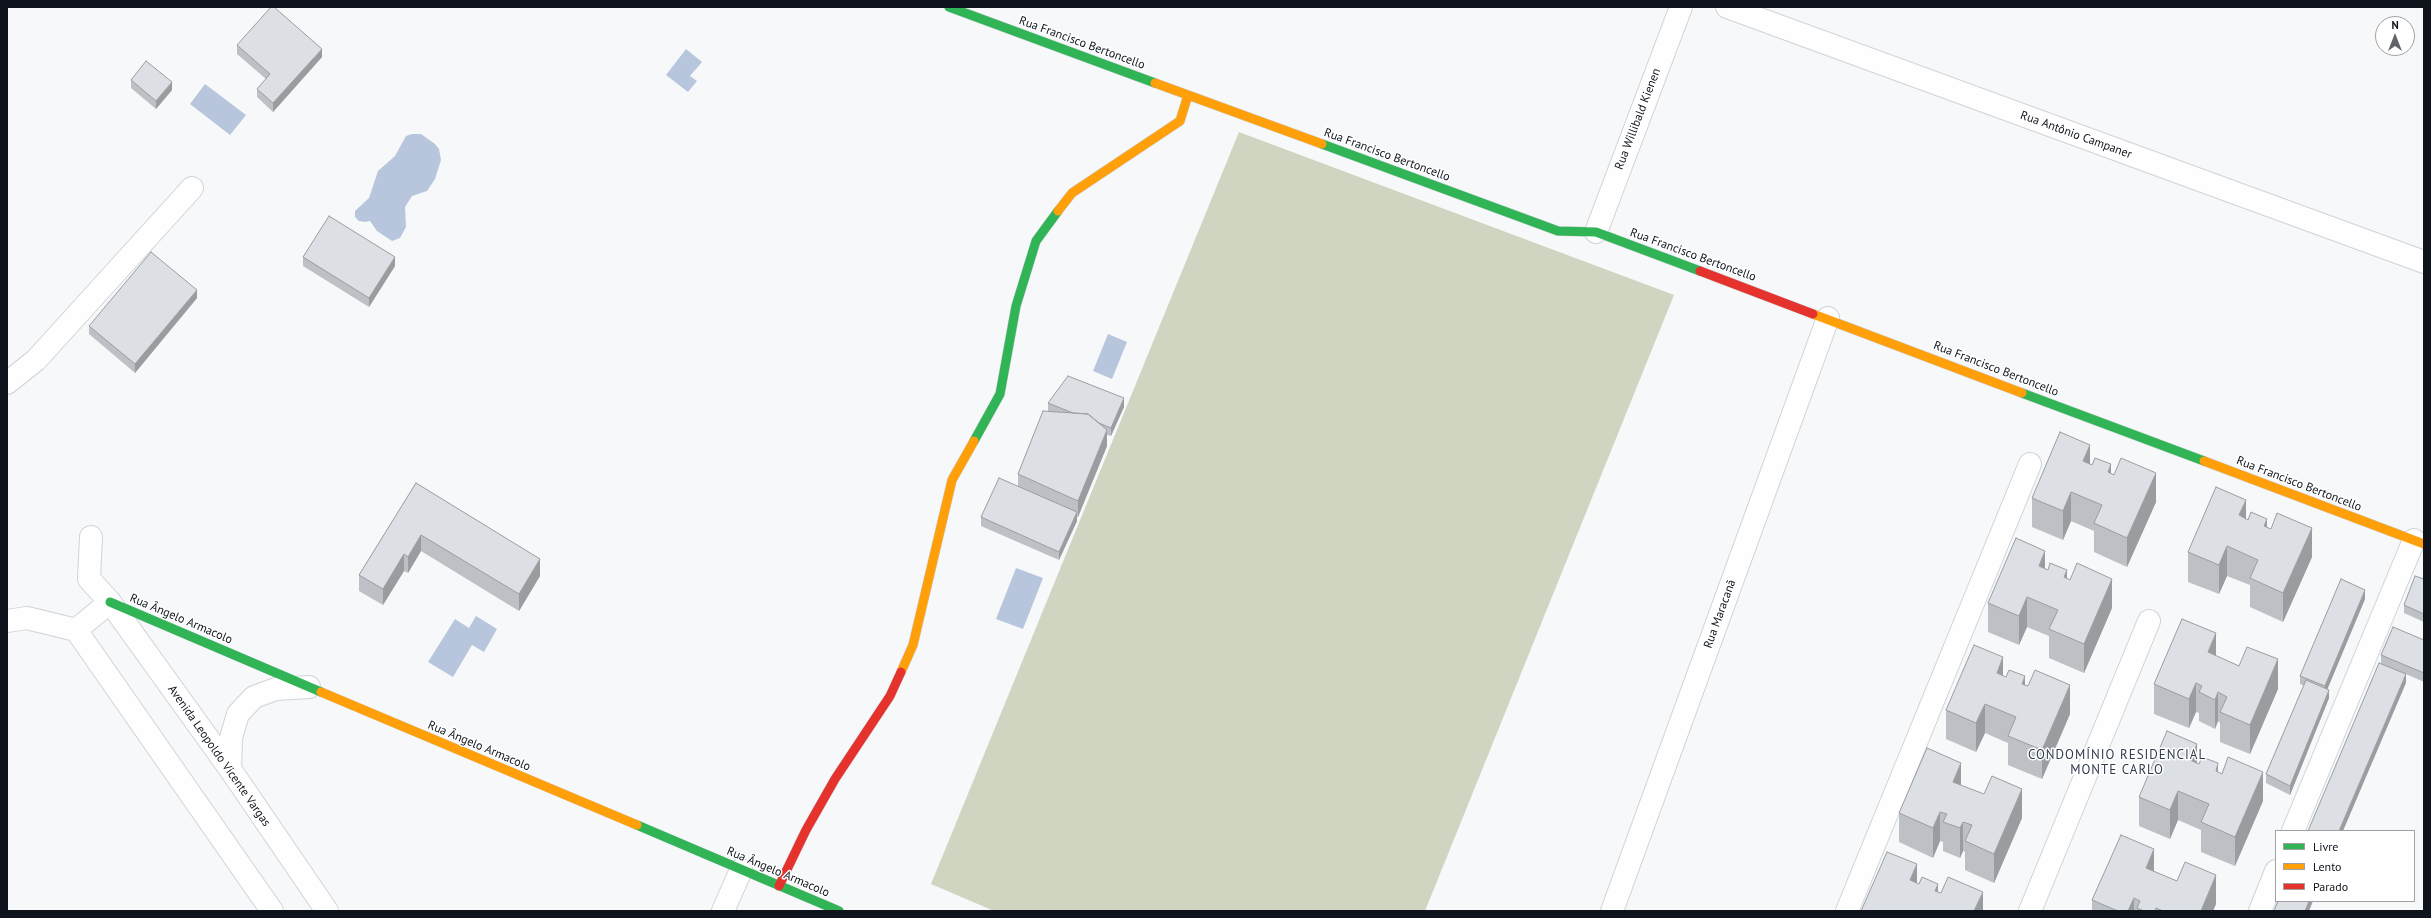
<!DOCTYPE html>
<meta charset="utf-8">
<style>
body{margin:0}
#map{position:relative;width:2431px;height:918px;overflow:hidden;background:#f6f8fa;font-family:"PT Sans",sans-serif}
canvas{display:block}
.frame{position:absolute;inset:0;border:8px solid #0f141c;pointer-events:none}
.legend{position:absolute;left:2275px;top:830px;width:140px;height:72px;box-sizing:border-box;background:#fff;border:1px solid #9fa1a4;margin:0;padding:5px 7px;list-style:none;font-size:12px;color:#0f141c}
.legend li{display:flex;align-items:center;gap:8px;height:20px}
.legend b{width:20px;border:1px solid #9fa1a4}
.north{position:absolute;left:2375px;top:16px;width:40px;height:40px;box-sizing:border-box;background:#fff;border:1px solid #9fa1a4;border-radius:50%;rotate:0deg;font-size:11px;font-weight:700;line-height:16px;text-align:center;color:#0f141c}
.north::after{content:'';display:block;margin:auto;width:14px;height:18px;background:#60646a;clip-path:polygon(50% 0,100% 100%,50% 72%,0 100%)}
</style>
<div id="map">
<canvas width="2431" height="918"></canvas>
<div class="frame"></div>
<ul class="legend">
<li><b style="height:5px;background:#30b455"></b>Livre</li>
<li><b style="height:5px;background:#ff9f0a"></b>Lento</li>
<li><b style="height:5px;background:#e5322d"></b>Parado</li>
</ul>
<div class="north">N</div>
</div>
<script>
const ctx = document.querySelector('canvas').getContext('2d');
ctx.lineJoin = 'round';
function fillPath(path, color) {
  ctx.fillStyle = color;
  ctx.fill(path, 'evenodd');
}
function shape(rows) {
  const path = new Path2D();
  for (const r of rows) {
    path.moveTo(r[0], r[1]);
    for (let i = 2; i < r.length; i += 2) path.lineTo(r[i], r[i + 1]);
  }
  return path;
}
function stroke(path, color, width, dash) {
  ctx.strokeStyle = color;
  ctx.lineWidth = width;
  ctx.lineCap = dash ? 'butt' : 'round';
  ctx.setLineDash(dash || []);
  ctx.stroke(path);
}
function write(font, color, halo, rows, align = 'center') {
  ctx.font = font + ' "PT Sans",sans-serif';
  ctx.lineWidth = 3;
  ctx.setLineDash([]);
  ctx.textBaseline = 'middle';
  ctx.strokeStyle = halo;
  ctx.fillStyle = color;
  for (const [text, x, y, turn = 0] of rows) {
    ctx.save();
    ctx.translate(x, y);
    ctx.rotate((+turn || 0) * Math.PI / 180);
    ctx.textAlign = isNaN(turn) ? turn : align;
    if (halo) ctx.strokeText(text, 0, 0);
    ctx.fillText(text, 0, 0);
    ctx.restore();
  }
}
fillPath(shape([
 [1239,132,1674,295,1425,911,994,911,931,884]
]), '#d0d5c1');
fillPath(shape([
 [686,49,702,62,690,76,697,81,688,92,666,75],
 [205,84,246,115,230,135,190,104],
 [412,134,421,134,435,144,439,149,441,160,435,179,427,191,412,196,405,207,406,227,400,238,392,241,377,231,370,221,365,222,359,221,355,217,355,211,369,198,378,171,395,156,406,136],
 [1108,334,1127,342,1112,379,1093,371],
 [1016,568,1043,578,1023,629,996,619],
 [476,616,497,629,484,652,472,645,453,677,428,662,455,619,469,628]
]), '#b8c6dd');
const street = shape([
 [1727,7,2424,262],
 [1596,232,1681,7],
 [7,383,36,360,192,188],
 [110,602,230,769,327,911],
 [7,621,27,618,76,630,110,602,89,579,91,537],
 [76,630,272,911],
 [230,769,231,738,238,714,254,697,276,689,309,687],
 [2293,831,2414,540],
 [723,911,741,870],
 [1612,911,1828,318],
 [1847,911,2030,464],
 [2030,911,2149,621],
 [2260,911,2276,871]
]);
const fast = shape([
 [949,7,1155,83],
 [1322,144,1558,231,1596,232,1700,271],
 [2022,393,2204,461],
 [974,441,1000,394,1016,306,1036,241,1058,211],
 [110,602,321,692],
 [637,825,839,911]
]);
const slow = shape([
 [1155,83,1322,144],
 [1058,211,1072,193,1180,121,1188,95],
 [1813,314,2022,393],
 [2204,461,2424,544],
 [901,672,913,645,952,480,974,441],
 [321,692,637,825]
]);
const jam = shape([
 [1700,271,1813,314],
 [779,886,806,830,835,779,890,696,901,672]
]);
stroke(street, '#cfd3d8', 24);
stroke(fast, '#cfd3d8', 10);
stroke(slow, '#cfd3d8', 10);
stroke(jam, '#cfd3d8', 10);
stroke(street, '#fefefe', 22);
stroke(fast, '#30b455', 9);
stroke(slow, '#ff9f0a', 9);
stroke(jam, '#e5322d', 9);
fillPath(shape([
 [237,45,322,57,273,112,257,97,257,89,266,79,237,54],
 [131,80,172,90,156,109,131,88],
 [303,257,395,266,369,307,303,266],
 [197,298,135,373,89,334,89,326],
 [1048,403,1124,407,1111,436,1107,435,1107,446,1078,517,1077,517,1077,521,1059,560,981,526,981,517,1018,486,1018,474,1048,411],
 [2090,464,2111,473,2156,502,2127,567,2094,552,2094,531,2071,521,2063,540,2032,527,2032,498],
 [416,483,540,576,519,611,421,551,408,573,404,571,383,605,359,591,359,575],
 [2246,519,2267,528,2312,557,2283,622,2250,607,2250,585,2227,576,2219,594,2188,582,2188,552],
 [2045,569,2067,579,2112,608,2084,673,2049,658,2049,636,2027,627,2019,645,1988,632,1988,603],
 [2424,579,2424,622,2404,613,2404,605],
 [2365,599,2327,689,2329,698,2290,795,2266,783,2266,774,2304,686,2300,684,2300,676],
 [2424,640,2424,682,2406,674,2406,683,2381,664,2381,655],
 [2216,656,2278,689,2250,754,2220,742,2220,723,2218,721,2215,729,2199,721,2199,713,2196,712,2189,728,2154,714,2154,684],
 [2003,676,2025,685,2070,714,2042,779,2008,765,2008,743,1985,733,1976,752,1946,739,1946,710],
 [2197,763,2218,772,2263,801,2235,866,2201,852,2201,830,2178,820,2170,839,2139,826,2139,797],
 [1961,785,2022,818,1994,883,1965,870,1965,852,1963,851,1960,858,1943,851,1943,842,1940,841,1933,858,1899,842,1899,813],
 [2154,871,2216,904,2213,911,2092,911,2092,900]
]), '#bdc1c5');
fillPath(shape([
 [322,49,322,57,273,112,273,103],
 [172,82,172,90,156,109,156,101],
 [395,257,395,266,369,307,369,298],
 [197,290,197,298,135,373,135,364],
 [1124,398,1124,407,1111,436,1111,428],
 [1107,430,1107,446,1078,517,1078,501],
 [2090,445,2090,474,2083,461],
 [2111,464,2111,494,2108,472],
 [2156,473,2156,502,2127,567,2127,538],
 [2071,492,2071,521,2063,540,2063,511],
 [2246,500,2246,529,2239,515],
 [1077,512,1077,521,1059,560,1059,552],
 [2267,519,2267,548,2264,526],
 [2312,528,2312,557,2283,622,2283,593],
 [421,535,421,551,408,573,408,557],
 [2227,546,2227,576,2219,594,2219,565],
 [2045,551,2045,580,2039,566],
 [404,554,404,571,383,605,383,589],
 [540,559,540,576,519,611,519,594],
 [2067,570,2067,599,2064,577],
 [2112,579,2112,608,2084,673,2084,644],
 [2365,590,2365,599,2325,695,2325,686],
 [2027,597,2027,627,2019,645,2019,616],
 [2216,633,2216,662,2208,652],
 [2003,657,2003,686,1997,673],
 [2278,659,2278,689,2250,754,2250,725],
 [2406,674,2406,683,2343,831,2339,831],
 [2025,676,2025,706,2022,684],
 [2196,683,2196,712,2189,728,2189,699],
 [2070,685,2070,714,2042,779,2042,750],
 [2329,690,2329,698,2290,795,2290,786],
 [2218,692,2218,721,2215,729,2215,700],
 [1985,704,1985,733,1976,752,1976,723],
 [2197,744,2197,773,2190,760],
 [1961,763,1961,792,1953,782],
 [2218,763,2218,793,2216,771],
 [2263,772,2263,801,2235,866,2235,837],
 [2022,789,2022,818,1994,883,1994,854],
 [2178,791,2178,820,2170,839,2170,810],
 [1940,812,1940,841,1933,858,1933,828],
 [1963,822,1963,851,1960,858,1960,828],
 [2154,849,2154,878,2146,868],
 [1917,864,1917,893,1910,880],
 [2216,875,2216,904,2213,911,2201,911],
 [1938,884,1938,911,1935,891],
 [1983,892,1983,911,1974,911],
 [2134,898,2134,911,2128,911],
 [2309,901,2313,901,2309,911,2305,911]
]), '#9a9da0');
const building = shape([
 [271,7,274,7,322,49,273,103,257,89,270,74,237,45,271,7],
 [146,61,172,82,156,101,131,80,146,61],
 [329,216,395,257,369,298,303,257,329,216],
 [151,252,197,290,135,364,89,326,151,252],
 [1068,376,1124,398,1111,428,1099,423,1088,414,1073,413,1048,403,1068,376],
 [1043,411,1088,414,1107,430,1078,501,1018,474,1043,411],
 [2060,432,2090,445,2083,461,2092,465,2095,458,2111,464,2108,472,2114,475,2121,458,2156,473,2127,538,2094,523,2102,505,2071,492,2063,511,2032,498,2060,432],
 [999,478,1077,512,1059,552,981,517,999,478],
 [416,483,540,559,519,594,421,535,408,557,404,554,383,589,359,575,416,483],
 [2216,487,2246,500,2239,515,2248,520,2251,512,2267,519,2264,526,2271,529,2277,513,2312,528,2283,593,2250,578,2258,560,2227,546,2219,565,2188,552,2216,487],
 [2016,538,2045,551,2039,566,2048,570,2050,563,2067,570,2064,577,2070,580,2077,563,2112,579,2084,644,2049,629,2058,610,2027,597,2019,616,1988,603,2016,538],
 [2415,576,2424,579,2424,614,2404,605,2415,576],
 [2341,579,2365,590,2325,686,2300,676,2341,579],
 [2182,619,2216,633,2208,652,2239,666,2247,647,2278,659,2250,725,2220,712,2227,697,2218,692,2215,700,2199,692,2202,686,2196,683,2189,699,2154,684,2182,619],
 [2393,627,2424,640,2424,673,2381,655,2393,627],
 [1974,645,2003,657,1997,673,2006,677,2009,670,2025,676,2022,684,2028,686,2035,670,2070,685,2042,750,2008,736,2016,717,1985,704,1976,723,1946,710,1974,645],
 [2379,663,2406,674,2339,831,2308,831,2379,663],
 [2306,680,2329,690,2290,786,2266,774,2306,680],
 [2167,731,2197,744,2190,760,2199,764,2202,757,2218,763,2216,771,2222,774,2228,757,2263,772,2235,837,2201,822,2209,804,2178,791,2170,810,2139,797,2167,731],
 [1927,748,1961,763,1953,782,1984,794,1992,776,2022,789,1994,854,1965,841,1972,825,1963,822,1960,828,1943,822,1947,814,1940,812,1933,828,1899,813,1927,748],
 [2121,835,2154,849,2146,868,2177,881,2185,862,2216,875,2201,911,2163,911,2156,908,2155,911,2144,911,2137,908,2140,901,2134,898,2128,911,2118,911,2092,900,2121,835],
 [1887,852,1917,864,1910,880,1919,884,1922,877,1938,884,1935,891,1941,893,1948,877,1983,892,1974,911,1861,911,1887,852],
 [2278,901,2309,901,2305,911,2274,911,2278,901]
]);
fillPath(building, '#dce0e5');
stroke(building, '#9a9da0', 1);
write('12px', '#0f141c', '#fff', [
 ["Rua Francisco Bertoncello",1082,43,20],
 ["Rua Willibald Kienen",1638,119,-69],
 ["Rua Antônio Campaner",2076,135,20],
 ["Rua Francisco Bertoncello",1387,155,20],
 ["Rua Francisco Bertoncello",1693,255,20],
 ["Rua Francisco Bertoncello",1996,369,21],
 ["Rua Francisco Bertoncello",2299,484,21],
 ["Rua Maracanã",1720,614,-70],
 ["Rua Ângelo Armacolo",181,619,23],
 ["Rua Ângelo Armacolo",479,746,23],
 ["Avenida Leopoldo Vicente Vargas",219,756,55],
 ["Rua Ângelo Armacolo",778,872,23]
]);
ctx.letterSpacing = '1px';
write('13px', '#2e3a4d', '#fff', [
 ["CONDOMÍNIO RESIDENCIAL",2117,755],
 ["MONTE CARLO",2117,770]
]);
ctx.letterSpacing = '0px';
</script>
